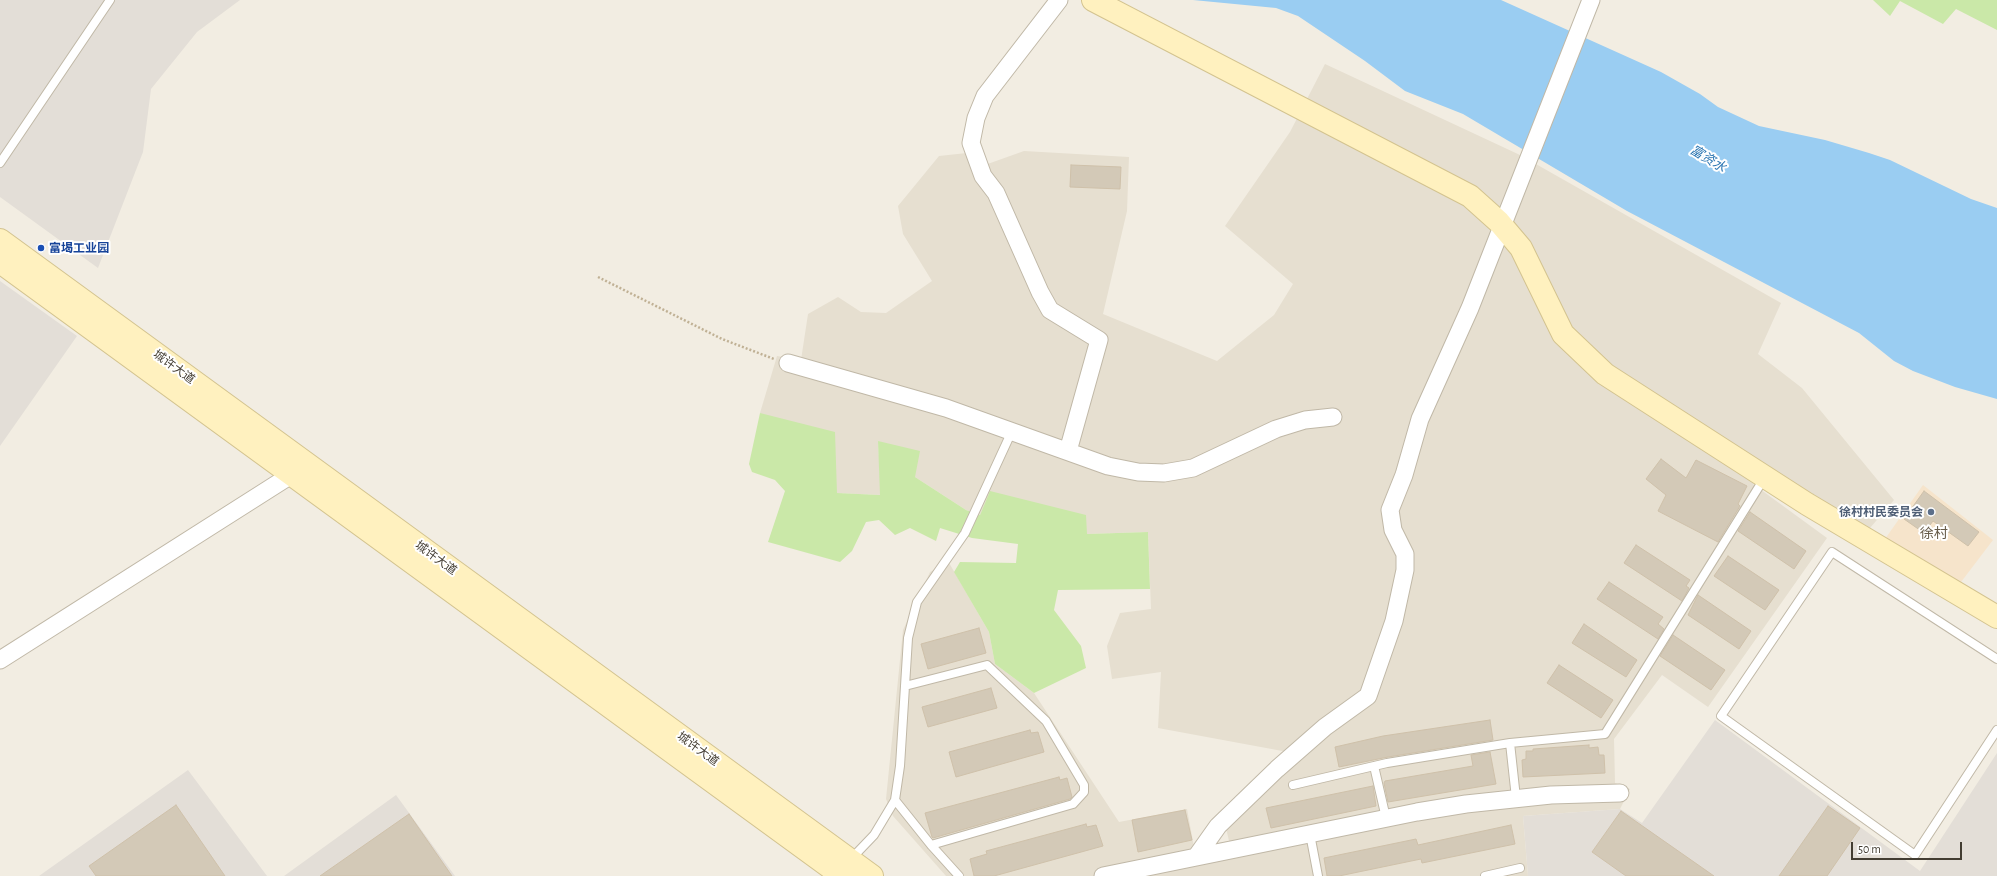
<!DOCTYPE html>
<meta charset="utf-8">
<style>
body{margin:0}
#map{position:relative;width:1997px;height:876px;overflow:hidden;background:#f2ede2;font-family:"Alegreya Sans",sans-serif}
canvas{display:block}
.scale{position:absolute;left:1851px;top:842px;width:111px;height:18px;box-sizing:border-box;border:2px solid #433d32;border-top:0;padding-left:5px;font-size:12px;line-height:14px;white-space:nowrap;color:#433d32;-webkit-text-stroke:3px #fff;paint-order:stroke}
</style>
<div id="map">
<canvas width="1997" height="876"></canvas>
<div class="scale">50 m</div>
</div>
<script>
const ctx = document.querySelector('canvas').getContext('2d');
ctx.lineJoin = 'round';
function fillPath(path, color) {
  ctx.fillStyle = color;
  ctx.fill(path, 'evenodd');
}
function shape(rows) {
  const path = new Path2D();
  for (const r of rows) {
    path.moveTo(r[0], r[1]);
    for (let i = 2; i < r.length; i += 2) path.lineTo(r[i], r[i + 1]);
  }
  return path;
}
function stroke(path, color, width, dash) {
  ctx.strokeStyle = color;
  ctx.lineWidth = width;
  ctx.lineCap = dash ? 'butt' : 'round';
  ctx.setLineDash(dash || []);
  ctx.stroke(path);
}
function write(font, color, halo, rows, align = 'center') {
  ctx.font = font + ' "Alegreya Sans","Noto Sans SC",sans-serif';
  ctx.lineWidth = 4;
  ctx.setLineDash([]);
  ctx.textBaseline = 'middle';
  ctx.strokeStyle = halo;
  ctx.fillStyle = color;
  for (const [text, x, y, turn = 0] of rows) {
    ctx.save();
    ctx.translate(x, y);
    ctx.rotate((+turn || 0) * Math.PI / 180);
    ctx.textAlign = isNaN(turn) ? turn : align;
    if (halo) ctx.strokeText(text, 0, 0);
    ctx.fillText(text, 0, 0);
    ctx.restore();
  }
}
fillPath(shape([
 [1325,64,1520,155,1781,303,1758,354,1802,388,1894,500,1870,528,1764,466,1753,484,1827,538,1708,707,1662,675,1614,739,1615,783,1630,789,1620,809,1523,816,1528,876,946,876,893,816,886,799,903,630,930,572,948,561,989,632,995,664,1034,693,1119,822,1187,809,1194,847,1229,841,1226,828,1304,755,1158,728,1161,672,1112,679,1107,646,1120,613,1151,609,1148,532,1087,534,990,492,980,515,966,510,915,477,878,441,881,495,836,493,760,413,777,356,801,360,808,314,838,297,861,312,886,313,932,281,903,234,898,206,939,156,976,152,982,166,1024,151,1129,157,1127,211,1103,314,1217,361,1274,315,1293,284,1225,226,1290,132]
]), '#e6dfd0');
fillPath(shape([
 [1923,485,1993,540,1958,586,1885,539]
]), '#f6e4cb');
fillPath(shape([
 [0,0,240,0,197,32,151,89,143,152,98,268,0,197],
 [0,281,77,336,0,446],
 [1715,720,1920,871,1997,753,1997,876,1528,876,1523,816,1620,809,1642,823],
 [188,770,267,876,39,876],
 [396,795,455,876,284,876]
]), '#e3ded7');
fillPath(shape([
 [1873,0,1997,0,1997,30,1956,9,1943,24,1900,1,1890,16],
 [760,413,835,432,837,493,880,495,878,441,920,451,915,477,966,510,980,515,990,491,1086,515,1087,534,1148,532,1150,589,1058,590,1054,610,1081,646,1086,668,1034,693,995,664,989,632,954,572,960,562,1016,563,1018,544,972,538,940,528,936,541,910,528,895,535,879,520,866,522,852,551,840,562,768,542,785,491,775,480,752,472,749,464]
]), '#cae8a8');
fillPath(shape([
 [1193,0,1501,0,1661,72,1700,94,1718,107,1759,126,1825,140,1869,153,1890,160,1971,199,1997,208,1997,399,1955,387,1913,371,1894,361,1859,333,1627,211,1463,114,1405,91,1365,61,1298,16,1276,8]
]), '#9acdf2');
const building = shape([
 [1071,165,1121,167,1120,189,1070,187,1071,165],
 [1661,459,1686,478,1696,460,1747,486,1738,504,1740,506,1718,542,1658,511,1666,495,1646,479,1661,459],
 [1924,491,1979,532,1968,546,1933,521,1924,533,1904,519,1924,491],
 [1750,512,1806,551,1794,569,1738,531,1750,512],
 [1636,545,1690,580,1686,586,1689,588,1682,601,1624,563,1636,545],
 [1728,556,1779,590,1765,610,1714,576,1728,556],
 [1609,582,1663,617,1658,624,1664,629,1658,639,1597,599,1609,582],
 [1698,595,1751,631,1739,649,1688,615,1698,595],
 [1584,624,1637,660,1626,677,1572,643,1584,624],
 [979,628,986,653,928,669,921,644,979,628],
 [1673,635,1725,670,1711,690,1660,656,1673,635],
 [1559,665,1613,700,1601,718,1547,683,1559,665],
 [991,688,997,708,928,727,922,707,991,688],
 [1490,720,1493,740,1388,757,1339,767,1335,747,1383,736,1490,720],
 [1030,730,1031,733,1038,732,1044,752,956,777,949,752,1030,730],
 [1589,745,1589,748,1598,747,1599,755,1604,755,1605,773,1523,777,1522,760,1526,759,1526,751,1533,751,1533,749,1589,745],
 [1490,752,1496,784,1388,802,1384,783,1385,781,1473,766,1471,755,1490,752],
 [1059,777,1060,780,1067,778,1072,797,1070,799,933,838,932,837,925,813,1059,777],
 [1373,786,1376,806,1271,828,1266,808,1373,786],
 [176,805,225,876,96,876,89,866,176,805],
 [1828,806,1860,828,1827,876,1779,876,1828,806],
 [1185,810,1192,840,1138,852,1132,820,1185,810],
 [1621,811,1714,876,1626,876,1592,852,1621,811],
 [409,814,452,876,320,876,409,814],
 [1086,824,1087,827,1096,825,1103,846,994,876,974,876,970,859,987,854,986,851,1086,824],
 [1511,825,1515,844,1422,863,1421,859,1339,876,1327,876,1324,858,1416,839,1418,845,1511,825]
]);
fillPath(building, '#d3c9b7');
stroke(building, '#cfc1aa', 1);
const lane = shape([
 [0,163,110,0],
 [1997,659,1832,552,1721,716,1915,855,1997,730],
 [905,686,987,665,1046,721,1084,785,1084,792,1073,804,931,845],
 [1374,766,1386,818],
 [1293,785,1387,763,1510,743],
 [1516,798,1510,743,1605,734,1765,477],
 [895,800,931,845,959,876],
 [1310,834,1318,876],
 [851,859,874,835,895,800,900,766,908,638,917,602,965,533,1012,431],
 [1485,876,1520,868]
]);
const street = shape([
 [1059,0,985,96,976,118,971,143,983,176,996,193,1040,292,1050,310,1099,340,1068,451],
 [788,363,946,408,1108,466,1138,472,1164,473,1193,468,1276,429,1305,420,1333,417],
 [0,660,291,475],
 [1196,857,1218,826,1277,769,1325,727,1368,696,1394,621,1405,570,1405,554,1393,530,1390,510,1404,475,1420,419,1470,308,1591,0],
 [1103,876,1417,812,1466,804,1551,795,1620,793]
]);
const secondary = shape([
 [1093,0,1470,196,1499,222,1521,248,1563,334,1605,374,1807,504,1997,617],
 [0,240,872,876],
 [0,262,842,876]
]);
stroke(lane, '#c0b8a7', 10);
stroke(street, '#c0b8a7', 19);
stroke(secondary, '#d3c38f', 24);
stroke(shape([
 [598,277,722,339,774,359]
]), '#c0b195', 2.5, [2, 2]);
stroke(lane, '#fff', 8);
stroke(street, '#fff', 17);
stroke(secondary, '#fff1bf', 22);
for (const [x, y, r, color] of [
 [41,248,4,"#1a4fb4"],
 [1931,512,4,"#5c6f8a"]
]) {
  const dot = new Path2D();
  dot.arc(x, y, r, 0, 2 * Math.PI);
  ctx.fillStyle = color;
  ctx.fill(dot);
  stroke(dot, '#fff', 1.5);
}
write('bold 12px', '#164399', '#fff', [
 ["富堨工业园",49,248]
], 'left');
write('12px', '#433d32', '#fff', [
 ["城许大道",174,367,36],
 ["城许大道",436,558,36],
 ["城许大道",698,749,36]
]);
write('bold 12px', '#4e5e75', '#fff', [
 ["徐村村民委员会",1923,512]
], 'right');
write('italic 13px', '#2975b2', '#fff', [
 ["富资水",1708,159,31]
]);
write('14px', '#665b49', '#fff', [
 ["徐村",1934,534]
]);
</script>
